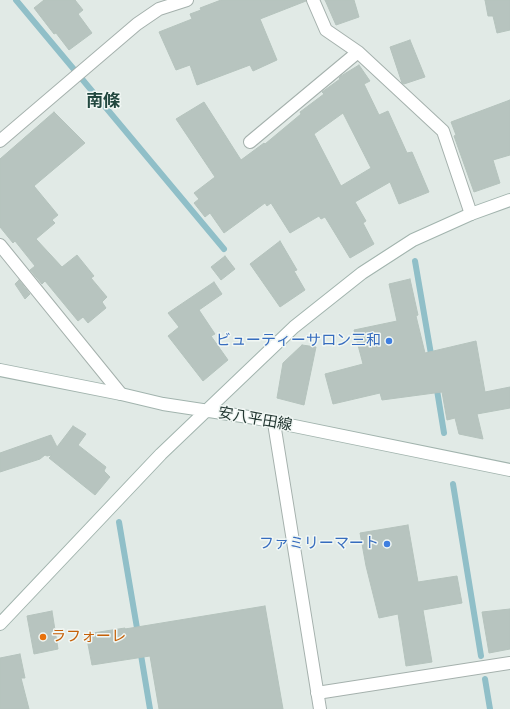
<!DOCTYPE html>
<meta charset="utf-8">
<style>
body{margin:0}
canvas{display:block;background:#e1eae6}
</style>
<canvas width="510" height="709"></canvas>
<script>
const ctx = document.querySelector('canvas').getContext('2d');
ctx.lineJoin = 'round';
function shape(rows) {
  const path = new Path2D();
  for (const r of rows) {
    path.moveTo(r[0], r[1]);
    for (let i = 2; i < r.length; i += 2) path.lineTo(r[i], r[i + 1]);
  }
  return path;
}
function stroke(path, color, width, dash) {
  ctx.strokeStyle = color;
  ctx.lineWidth = width;
  ctx.lineCap = dash ? 'butt' : 'round';
  ctx.setLineDash(dash || []);
  ctx.stroke(path);
}
function fillPath(path, color) {
  ctx.fillStyle = color;
  ctx.fill(path, 'evenodd');
}
function write(font, color, halo, rows, align = 'center') {
  ctx.font = font + ' "Titillium Web","Noto Sans JP",sans-serif';
  ctx.lineWidth = 3;
  ctx.setLineDash([]);
  ctx.textBaseline = 'middle';
  ctx.strokeStyle = halo;
  ctx.fillStyle = color;
  for (const [text, x, y, turn = 0] of rows) {
    ctx.save();
    ctx.translate(x, y);
    ctx.rotate((+turn || 0) * Math.PI / 180);
    ctx.textAlign = isNaN(turn) ? turn : align;
    if (halo) ctx.strokeText(text, 0, 0);
    ctx.fillText(text, 0, 0);
    ctx.restore();
  }
}
stroke(shape([
 [16,0,224,249],
 [415,261,432,360],
 [436,384,444,433],
 [453,484,481,656],
 [119,522,138,634],
 [140,649,150,709],
 [485,679,490,709]
]), '#90bfc8', 6);
const building = shape([
 [44,0,75,0,83,10,78,14,92,33,69,50,56,33,54,34,34,8,44,0],
 [221,0,306,0,306,1,260,19,277,60,253,71,250,65,197,85,190,65,176,70,159,32,192,19,190,14,201,10,200,8,221,0],
 [325,0,354,0,359,17,336,25,325,0],
 [485,0,510,0,510,30,497,33,493,16,488,16,485,0],
 [410,40,425,77,404,84,402,83,390,47,410,40],
 [359,65,370,81,364,84,379,115,388,111,407,153,412,152,429,192,399,204,390,182,355,202,366,221,363,223,374,244,350,258,325,217,321,219,319,216,290,233,271,203,267,206,265,203,224,233,210,213,205,217,194,203,199,199,194,193,215,177,176,119,204,102,241,160,264,143,265,144,301,114,300,112,324,94,322,92,340,79,339,78,341,76,359,65],
 [343,113,371,168,341,186,314,134,343,113],
 [510,100,510,155,493,160,500,183,474,192,454,136,456,135,451,122,510,100],
 [54,112,85,143,34,186,58,215,52,220,55,223,36,239,62,267,77,255,94,276,91,278,107,297,102,302,106,308,88,323,83,317,78,321,45,281,42,284,30,270,35,266,15,241,13,243,0,227,0,159,54,112],
 [280,241,297,270,294,271,305,290,280,307,250,264,280,241],
 [225,256,235,269,221,280,211,267,225,256],
 [410,279,418,315,416,316,425,353,476,341,485,392,510,387,510,408,477,414,483,439,459,434,455,418,447,420,442,392,382,400,380,393,333,404,325,374,363,364,354,330,397,321,389,284,410,279],
 [19,280,30,294,25,299,15,284,19,280],
 [214,282,222,294,199,310,215,334,211,336,228,360,203,381,168,336,179,327,168,313,214,282],
 [302,345,316,347,304,405,277,398,283,363,302,345],
 [73,426,86,434,78,445,106,467,104,471,110,477,95,495,49,458,52,455,47,456,45,455,40,459,0,472,0,453,51,435,57,447,73,426],
 [408,525,418,582,457,576,462,603,423,610,432,662,406,666,398,614,379,618,366,566,360,533,408,525],
 [265,606,283,709,159,709,150,656,92,665,86,634,125,628,125,629,265,606],
 [510,609,510,649,489,653,482,612,510,609],
 [52,611,58,649,34,654,27,616,52,611],
 [20,654,25,678,21,678,29,709,0,709,0,658,20,654]
]);
fillPath(building, '#b7c4bf');
stroke(building, '#b5c3bd', 1);
const street = shape([
 [313,0,326,30,358,52,443,131,471,214],
 [0,141,137,24,159,9,187,0],
 [250,142,358,52],
 [0,245,121,394],
 [274,423,320,709],
 [317,693,510,663]
]);
const secondary = shape([
 [0,370,121,394,163,404,255,418,510,470],
 [0,624,161,454,294,327,362,273,413,240,471,214,510,200]
]);
stroke(street, '#a5b1ad', 14);
stroke(secondary, '#a2b4ae', 14);
stroke(street, '#fff', 12);
stroke(secondary, '#fff', 12);
for (const [x, y, r, color] of [
 [389,341,4,"#3f7fe0"],
 [387,544,4,"#3f7fe0"],
 [43,637,4,"#e8710a"]
]) {
  const dot = new Path2D();
  dot.arc(x, y, r, 0, 2 * Math.PI);
  ctx.fillStyle = color;
  ctx.fill(dot);
  stroke(dot, '#f1f7f4', 1.5);
}
write('15px', '#366cbe', '#f1f7f4', [
 ["ビューティーサロン三和",381,341],
 ["ファミリーマート",379,544]
], 'right');
write('15px', '#243833', '#f1f7f4', [
 ["安八平田線",255,420,10]
]);
write('15px', '#c56008', '#f1f7f4', [
 ["ラフォーレ",51,637]
], 'left');
write('bold 17px', '#22483f', '#f1f7f4', [
 ["南條",103,102]
]);
</script>
